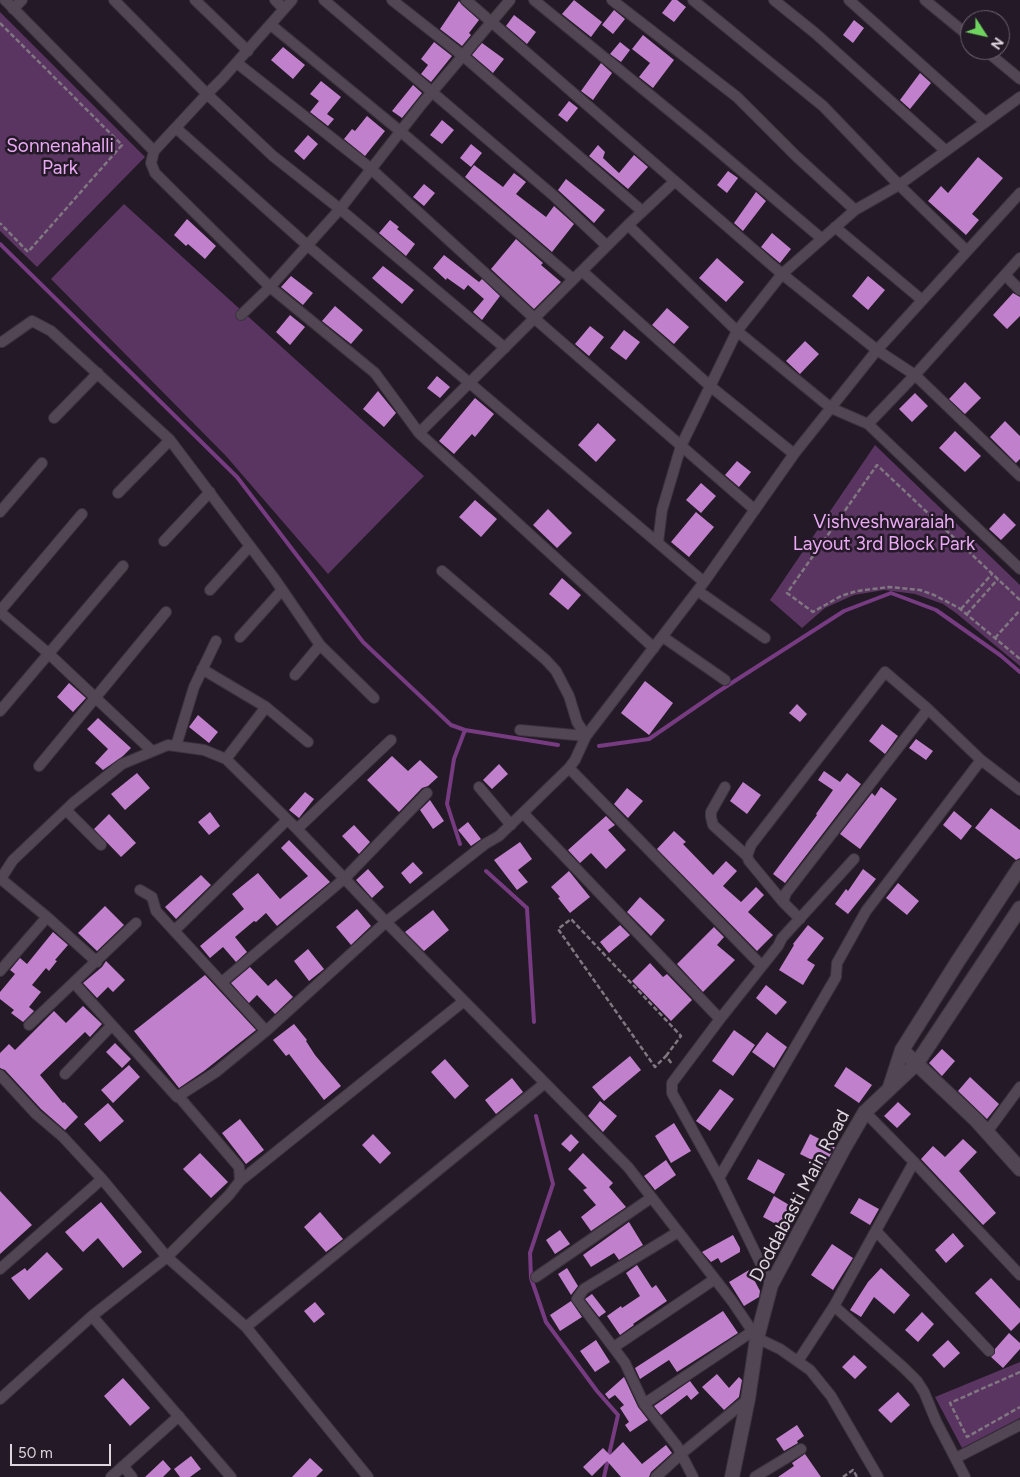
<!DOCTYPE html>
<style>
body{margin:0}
#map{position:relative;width:1020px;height:1477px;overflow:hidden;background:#241926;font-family:Figtree,sans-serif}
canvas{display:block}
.north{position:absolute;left:960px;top:10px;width:50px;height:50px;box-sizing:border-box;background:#241926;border:1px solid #6e6570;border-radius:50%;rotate:125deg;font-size:14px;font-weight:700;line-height:20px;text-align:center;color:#ded6df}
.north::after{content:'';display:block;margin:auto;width:18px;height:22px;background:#6fd360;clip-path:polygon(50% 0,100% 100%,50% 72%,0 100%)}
.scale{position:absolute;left:10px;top:1444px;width:101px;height:22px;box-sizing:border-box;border:2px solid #ded6df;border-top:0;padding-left:6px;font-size:15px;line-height:18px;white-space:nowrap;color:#ded6df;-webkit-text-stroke:4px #241926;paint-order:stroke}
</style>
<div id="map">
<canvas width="1020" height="1477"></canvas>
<div class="north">N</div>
<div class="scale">50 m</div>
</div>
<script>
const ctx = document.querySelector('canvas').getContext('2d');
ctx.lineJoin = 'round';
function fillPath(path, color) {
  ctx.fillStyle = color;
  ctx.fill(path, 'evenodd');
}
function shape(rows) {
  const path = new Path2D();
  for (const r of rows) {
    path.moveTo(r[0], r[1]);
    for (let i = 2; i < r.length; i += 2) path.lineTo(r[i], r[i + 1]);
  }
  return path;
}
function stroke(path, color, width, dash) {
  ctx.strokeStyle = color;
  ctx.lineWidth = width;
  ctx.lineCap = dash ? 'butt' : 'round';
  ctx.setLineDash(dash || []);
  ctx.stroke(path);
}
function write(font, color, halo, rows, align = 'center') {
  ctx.font = font + ' Figtree,sans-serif';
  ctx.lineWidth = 5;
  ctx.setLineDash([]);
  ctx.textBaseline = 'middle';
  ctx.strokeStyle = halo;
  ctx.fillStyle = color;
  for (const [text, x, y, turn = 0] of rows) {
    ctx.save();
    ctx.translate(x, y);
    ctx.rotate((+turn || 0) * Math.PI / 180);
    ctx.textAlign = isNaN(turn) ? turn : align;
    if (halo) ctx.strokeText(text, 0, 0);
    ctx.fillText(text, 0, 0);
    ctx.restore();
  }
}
fillPath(shape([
 [0,12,145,157,37,267,0,231],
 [124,204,424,476,328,574,226,456,51,279],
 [875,445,1020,585,1020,666,956,613,943,604,915,594,884,590,854,595,825,608,802,628,770,600],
 [1020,1362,1020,1418,962,1448,935,1397]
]), '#5a3561');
stroke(shape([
 [0,244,237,477,363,642,451,725,465,730,558,745],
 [599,746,649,739,716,693,844,611,891,593,936,610,1000,655,1020,672],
 [460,844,447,804,454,759,465,730],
 [486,871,527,908,534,1022],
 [536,1116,553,1184,530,1253,531,1278,546,1322,597,1391,618,1415,604,1477]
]), '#763b81', 4);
fillPath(shape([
 [574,0,602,22,591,37,562,14],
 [672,0,677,0,686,7,674,22,662,13],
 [459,1,462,5,479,20,469,33,471,35,462,46,440,29],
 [614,10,625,19,613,34,602,25],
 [514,15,536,32,527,44,506,26],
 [854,20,864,28,853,43,843,35],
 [643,35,674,60,653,88,639,77,650,63,632,49],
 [434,42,452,56,431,82,421,74,428,65,421,59],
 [620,42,630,50,621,62,610,54],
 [482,43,504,59,493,73,472,55],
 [283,47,305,65,293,79,271,60],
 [601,63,612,73,593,100,581,91],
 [920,73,931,83,910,109,900,100],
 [321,81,341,97,327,114,334,119,328,126,310,112,319,101,310,94],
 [413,85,422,93,402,118,392,111],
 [569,101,578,108,567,122,558,115],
 [367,116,385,131,365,156,344,139,352,129,355,131],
 [442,120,454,130,442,144,430,135],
 [308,135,318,144,304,160,294,151],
 [471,144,482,153,471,167,460,158],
 [598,145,605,152,603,158,619,173,634,155,648,167,628,189,589,156],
 [978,157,1003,178,972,214,979,220,966,235,928,201,941,186,948,193],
 [474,165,503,187,514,173,526,182,516,194,546,217,554,206,574,224,552,252,465,177],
 [728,171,738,178,727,193,717,185],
 [566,179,605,210,594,223,558,190],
 [424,184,435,193,424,206,413,197],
 [756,192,766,201,743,231,734,223],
 [187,219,216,246,205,259,188,244,186,246,174,235],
 [390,220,399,227,397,229,415,244,406,256,379,233],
 [772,233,791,249,780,263,761,247],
 [516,239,543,263,541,265,561,282,534,309,491,269],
 [444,255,479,282,482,279,500,296,482,320,473,312,484,299,468,285,464,290,447,278,446,280,433,268],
 [717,258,744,282,726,302,699,278],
 [383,266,414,290,402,304,372,278],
 [291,276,313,293,303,305,281,287],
 [868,276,885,290,868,310,852,296],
 [1013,293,1020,297,1020,316,1007,329,993,315],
 [335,306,363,330,351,344,322,321],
 [667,308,689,327,674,344,652,325],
 [290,315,305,327,290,345,276,332],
 [590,326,604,337,589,356,575,344],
 [624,330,640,342,626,360,610,348],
 [805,341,819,354,800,374,786,361],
 [437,376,450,387,440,398,427,388],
 [965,382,981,398,965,414,949,399],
 [378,391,396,413,384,427,363,409],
 [915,393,928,406,912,422,899,409],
 [475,398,494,414,475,437,472,434,454,454,439,441],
 [1005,421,1020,436,1020,459,1016,463,990,437],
 [598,423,616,440,596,462,578,445],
 [955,431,981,456,965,472,939,448],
 [737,461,751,472,739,487,725,475],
 [701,483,716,496,701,513,686,500],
 [475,500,497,519,481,537,459,517],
 [548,509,572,533,557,548,533,525],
 [696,512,714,527,689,557,671,542],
 [1004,513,1016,525,1001,540,989,529],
 [562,578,581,595,568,610,549,594],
 [645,681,673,703,649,735,621,713],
 [69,683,86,698,73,712,57,697],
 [797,704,807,714,800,722,789,713],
 [198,715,218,732,209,743,189,727],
 [98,718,131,748,123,756,103,770,95,763,108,749,87,729],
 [882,724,898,736,885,754,869,741],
 [916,739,933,751,926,760,909,748],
 [392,756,408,771,420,760,438,777,428,786,422,788,399,812,367,780],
 [499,764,508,774,492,789,483,780],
 [824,771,840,782,847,773,861,784,785,883,773,874,817,815,816,814,833,790,818,780],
 [137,773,150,788,125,810,111,794],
 [743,782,761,795,747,814,730,801],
 [881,787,897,799,860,849,840,834,872,793,875,796],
 [627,788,643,801,628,818,614,804],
 [305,792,314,799,299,818,289,810],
 [430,800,444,821,433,829,420,810],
 [991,808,1020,830,1020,858,1016,860,975,828],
 [954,811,972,826,961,840,943,825],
 [210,812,220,826,209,835,198,822],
 [109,814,136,843,121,857,94,829],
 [606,816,615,825,608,830,626,850,606,869,591,853,580,863,568,850],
 [468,822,481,839,471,846,458,830],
 [354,825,370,842,359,854,342,836],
 [674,831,686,842,683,844,713,875,726,861,737,871,723,886,741,902,756,887,764,895,748,912,773,935,757,951,657,849],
 [289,840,330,882,277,926,266,913,256,922,254,921,235,937,247,952,236,962,223,947,210,958,200,946,244,909,232,894,258,873,280,899,308,876,281,848],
 [520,842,532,859,518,870,528,882,517,890,494,860],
 [413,862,423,873,410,884,401,873],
 [368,869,384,887,372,898,356,880],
 [863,869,876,879,848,914,835,904,846,889,848,891],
 [569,871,590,897,570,913,558,898,560,897,551,887],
 [201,875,211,885,176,919,165,907],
 [898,883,919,901,907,915,886,898],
 [640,897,665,920,651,936,627,912],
 [105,906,124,925,97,951,78,933],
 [357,909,371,926,351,945,336,927],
 [433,910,449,930,424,951,405,932],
 [620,925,630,935,609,953,600,942],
 [808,925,824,938,807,960,815,965,803,985,779,970,794,945,793,944],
 [714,927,724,937,717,945,735,960,703,992,677,964],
 [53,932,68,945,55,960,57,961,49,971,46,968,32,985,41,992,29,1007,34,1011,23,1022,11,1013,14,1010,0,999,0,992,15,974,10,970,20,958,27,964],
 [308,949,324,969,309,981,294,961],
 [106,961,125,980,113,992,108,987,97,998,83,983,102,967],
 [650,963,663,977,667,974,692,1000,671,1021,632,981],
 [250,967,268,986,276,979,293,997,275,1014,257,995,249,1003,231,983],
 [205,975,256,1030,204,1071,179,1088,134,1031],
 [766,985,787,1002,776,1015,756,998],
 [83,1006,102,1024,90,1037,85,1032,40,1075,63,1103,64,1102,78,1117,65,1130,41,1109,5,1070,0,1068,0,1053,9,1044,15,1050,54,1011,66,1023],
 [294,1024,307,1040,306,1041,315,1055,341,1086,324,1100,289,1054,286,1056,273,1040],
 [734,1030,755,1045,733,1076,712,1061],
 [767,1032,787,1047,774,1068,752,1052],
 [115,1043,131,1059,122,1068,106,1052],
 [942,1049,955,1061,942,1076,929,1063],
 [630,1056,641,1070,604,1101,592,1087],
 [445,1059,469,1086,455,1099,431,1072],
 [129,1065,140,1077,113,1103,101,1090],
 [846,1067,872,1085,859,1103,834,1086],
 [970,1077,999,1104,987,1119,958,1091],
 [512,1078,523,1092,496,1114,485,1100],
 [720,1089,734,1099,710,1131,696,1121],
 [600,1101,617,1116,603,1132,588,1116],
 [898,1102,911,1114,897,1128,884,1116],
 [108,1103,124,1121,100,1142,84,1124],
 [240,1119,264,1150,246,1164,222,1133],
 [674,1123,691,1151,671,1163,655,1136],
 [373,1134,391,1153,380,1164,362,1145],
 [571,1134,579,1142,570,1152,561,1144],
 [810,1134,835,1147,824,1166,800,1154],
 [963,1139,977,1152,959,1171,996,1213,983,1225,921,1159,933,1146,945,1157],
 [200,1153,228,1182,211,1198,183,1169],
 [583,1153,613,1183,609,1187,626,1207,591,1231,581,1217,596,1205,583,1190,587,1188,568,1169],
 [758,1159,785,1174,774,1194,747,1179],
 [666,1160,676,1175,655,1190,644,1176],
 [0,1191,32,1225,0,1254],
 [774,1196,796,1209,785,1229,763,1217],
 [859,1198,879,1209,870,1225,850,1213],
 [101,1202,142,1252,123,1268,98,1238,83,1252,65,1232],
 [320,1212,343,1239,326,1252,304,1227],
 [629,1222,643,1245,619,1260,614,1253,591,1267,583,1255],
 [560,1230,570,1244,555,1254,546,1240],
 [953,1233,964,1246,946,1263,935,1250],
 [733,1235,740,1248,740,1252,721,1263,718,1258,711,1262,702,1252],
 [832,1244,853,1258,833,1290,811,1275],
 [47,1252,63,1269,29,1300,11,1278,25,1268,27,1271],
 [637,1265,652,1288,656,1285,667,1301,633,1324,634,1325,620,1335,607,1316,621,1306,622,1308,640,1296,626,1273],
 [567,1268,578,1286,571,1295,558,1274],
 [881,1268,910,1295,894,1314,874,1297,861,1317,850,1310,868,1282],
 [749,1270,760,1291,759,1297,744,1306,729,1282],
 [991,1278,1020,1309,1020,1322,1011,1331,975,1293],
 [592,1294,606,1312,599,1317,585,1299],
 [571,1301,582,1317,560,1331,550,1315],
 [315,1302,325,1314,314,1323,304,1311],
 [723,1311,738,1333,677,1372,669,1360,640,1379,635,1368],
 [922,1312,934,1324,918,1342,905,1330],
 [1009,1333,1020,1343,1020,1349,1003,1368,991,1357,995,1353,995,1349],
 [596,1340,610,1362,595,1372,580,1351],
 [948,1340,960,1353,944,1368,932,1355],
 [854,1355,867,1367,855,1379,842,1367],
 [717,1374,729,1388,739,1377,742,1380,739,1397,724,1410,702,1387],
 [624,1377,638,1407,648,1420,630,1432,625,1425,629,1422,620,1408,624,1405,615,1395,609,1399,605,1394],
 [123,1378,150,1408,130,1426,104,1396],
 [690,1381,699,1393,691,1400,687,1395,661,1415,654,1406],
 [898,1392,910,1405,891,1423,878,1410],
 [797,1425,804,1436,797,1441,798,1443,784,1451,776,1439],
 [623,1442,642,1464,666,1445,672,1453,651,1472,649,1477,621,1477,607,1461,592,1476,583,1467,603,1448,610,1455],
 [805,1454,821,1477,778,1477,794,1466,792,1463],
 [191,1456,201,1469,190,1477,180,1477,174,1469],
 [310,1458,323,1470,316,1477,292,1477],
 [163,1460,171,1469,163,1477,145,1477]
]), '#c080cc');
const minor = shape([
 [5,0,154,151],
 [114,0,207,94,222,79,292,0],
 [195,0,248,51],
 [275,0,284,9],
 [324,0,554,196,607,246],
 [392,0,462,55,642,211],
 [466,0,782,274,877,350,915,375,1020,476],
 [510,0,421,105,340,209,270,287,375,373,419,433,654,648],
 [534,0,704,139,821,238],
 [612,0,737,97,796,156,855,210,899,185,1020,97],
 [693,0,823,106,899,185,967,251],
 [774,0,815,33,946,151],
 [849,0,984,121],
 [925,0,970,37],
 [13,9,22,0],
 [271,25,400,131,573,279],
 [985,50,1020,79],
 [237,63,370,168,534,318,755,510],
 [628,225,737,331,831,408,868,424],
 [835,227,922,300],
 [1020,258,915,375,868,424,1020,569],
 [582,271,710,386,794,454],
 [1005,275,1020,290],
 [241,315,270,287,167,185,155,173,151,163,154,151,207,94,273,156,340,209,505,348],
 [2,342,32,321,51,331,170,440,274,578,320,645,374,698],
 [54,418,98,373],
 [419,433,628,225,675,181],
 [118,493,170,440],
 [0,512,42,463],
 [164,541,210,492],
 [658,542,662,510,681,446,737,331,782,274,855,210],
 [442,571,546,660,556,671,569,696,577,722,586,736],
 [704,582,794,454,877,350,1020,193],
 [210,590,250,546],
 [698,591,765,638],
 [0,611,82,514],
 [0,612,48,653,152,751],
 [240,637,282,590],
 [663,637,725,680],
 [202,669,266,707,308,742],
 [295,675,320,645],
 [0,711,123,566],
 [520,730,586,736],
 [176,746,194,687,216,641],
 [226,759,266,707],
 [39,766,166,612],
 [569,768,762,966],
 [479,787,511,825],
 [725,787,711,812,711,817,713,825,747,856],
 [66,810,101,845],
 [523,813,720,1019],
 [297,829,391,740],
 [0,880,13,860,73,803,122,764,168,745,204,750,226,759,297,829,386,922,628,1167,732,1301,757,1338,780,1349,810,1370,831,1396,878,1477],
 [140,890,152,897,156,911,266,1031],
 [783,902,749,861,747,856,751,845,885,672,928,709,981,760,1020,790],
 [47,917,97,962],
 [800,919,783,902,786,893,928,709],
 [174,931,287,820],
 [0,971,47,917,1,879],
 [222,982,345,878,427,793],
 [74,983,177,1097],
 [29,1025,136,923],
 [65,1074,112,1025],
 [0,1075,36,1114,63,1137,102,1179,167,1257,246,1327,368,1477],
 [865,1112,914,1162,1020,1275],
 [987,1132,1020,1087],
 [719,1178,672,1093,672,1083,720,1019,778,946,782,938,854,859],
 [240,1181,464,1001],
 [876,1231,989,1351],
 [678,1232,584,1289,577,1299,625,1363,644,1404,677,1446,693,1477],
 [0,1269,102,1179],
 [536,1277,651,1198],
 [771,1285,719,1178,836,977,837,963,866,911,981,760],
 [834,1306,904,1368,917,1381,924,1392,936,1421,965,1477],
 [92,1316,231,1477],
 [246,1327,545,1083],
 [614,1347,715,1279],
 [798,1361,834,1306,914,1162],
 [0,1399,92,1316,167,1257,229,1195,240,1181,239,1167,180,1098,177,1097,216,1072,266,1031,386,922,485,844,499,836,569,768,575,760,586,736,704,582,307,245,176,128],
 [644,1404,753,1331],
 [956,1458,1020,1425],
 [123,1466,132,1477],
 [111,1477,179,1416],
 [656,1477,681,1454,748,1399],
 [755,1477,801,1449]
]);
const tertiary = shape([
 [1020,867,958,961,902,1050,976,1120,1020,1169],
 [890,1087,902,1050],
 [732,1477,748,1399,757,1338,771,1285,844,1148,865,1112,917,1063,1020,908]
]);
stroke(minor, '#3b333d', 12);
stroke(tertiary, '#3b333d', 16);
stroke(shape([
 [0,23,122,145,28,252,0,223],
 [1020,600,877,465,787,593,813,612,841,596,857,591,889,587,920,590,934,595,959,608,1020,659],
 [961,609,992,574],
 [967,614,998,579],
 [995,638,1020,610],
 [666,1056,681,1036,571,919,558,929,655,1067,666,1056,672,1064],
 [1020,1372,950,1403,967,1437,1020,1407],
 [843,1477,853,1470,857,1477]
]), '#807782', 2.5, [5, 2.5]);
stroke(minor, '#524654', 10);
stroke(tertiary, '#524654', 14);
write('19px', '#eaa8f5', '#241926', [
 ["Sonnenahalli",60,146],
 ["Park",60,168],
 ["Vishveshwaraiah",884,522],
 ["Layout 3rd Block Park",884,544]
]);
write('19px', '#ded6df', '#241926', [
 ["Doddabasti Main Road",800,1196,-62]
]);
</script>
